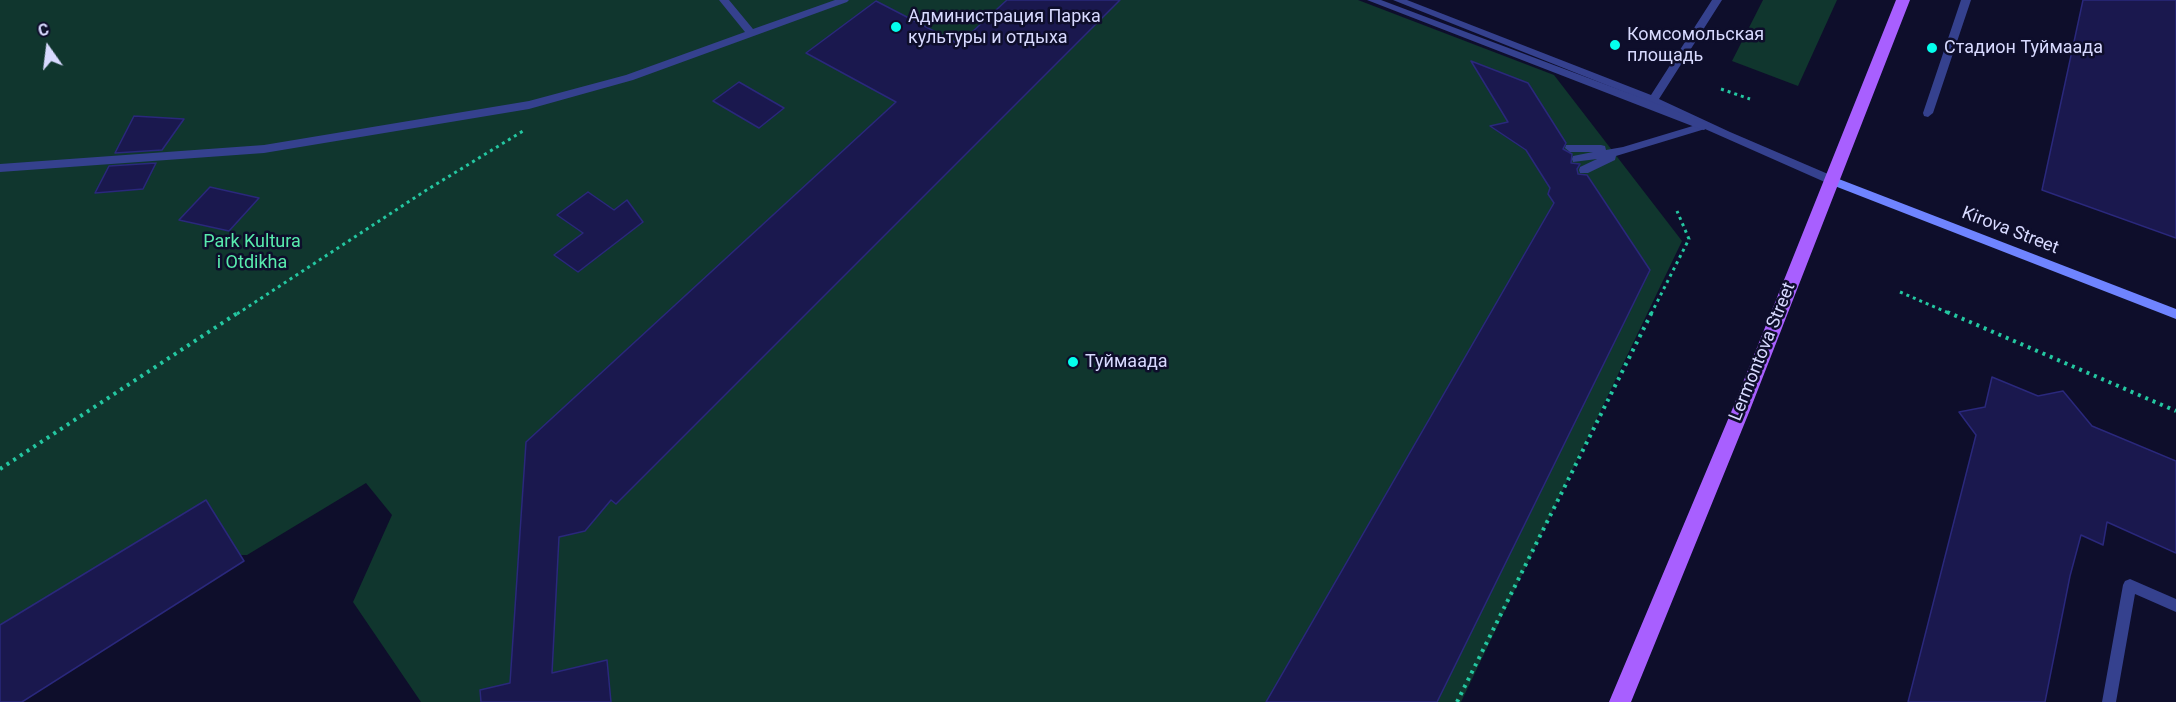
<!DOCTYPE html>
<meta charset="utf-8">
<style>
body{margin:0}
#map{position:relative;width:2176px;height:702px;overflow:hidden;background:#0e0e2b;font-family:Roboto,sans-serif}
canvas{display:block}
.north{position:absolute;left:18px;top:18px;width:60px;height:60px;-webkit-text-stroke:4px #0e0e2b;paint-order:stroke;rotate:346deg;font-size:16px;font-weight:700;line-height:24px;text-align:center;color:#d8daff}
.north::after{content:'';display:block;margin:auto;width:21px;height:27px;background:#d8daff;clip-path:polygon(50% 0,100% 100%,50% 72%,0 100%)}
</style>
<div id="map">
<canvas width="2176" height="702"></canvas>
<div class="north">С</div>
</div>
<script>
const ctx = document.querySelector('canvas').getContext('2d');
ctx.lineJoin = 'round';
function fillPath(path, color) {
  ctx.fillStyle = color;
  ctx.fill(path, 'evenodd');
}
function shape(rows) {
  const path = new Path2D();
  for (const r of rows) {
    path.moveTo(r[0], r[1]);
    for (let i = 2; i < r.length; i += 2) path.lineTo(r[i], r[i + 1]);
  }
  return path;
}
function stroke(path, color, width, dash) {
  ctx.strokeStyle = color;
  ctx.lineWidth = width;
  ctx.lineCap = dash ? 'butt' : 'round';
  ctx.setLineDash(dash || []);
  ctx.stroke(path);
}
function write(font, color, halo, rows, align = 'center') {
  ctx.font = font + ' Roboto,sans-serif';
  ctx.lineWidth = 5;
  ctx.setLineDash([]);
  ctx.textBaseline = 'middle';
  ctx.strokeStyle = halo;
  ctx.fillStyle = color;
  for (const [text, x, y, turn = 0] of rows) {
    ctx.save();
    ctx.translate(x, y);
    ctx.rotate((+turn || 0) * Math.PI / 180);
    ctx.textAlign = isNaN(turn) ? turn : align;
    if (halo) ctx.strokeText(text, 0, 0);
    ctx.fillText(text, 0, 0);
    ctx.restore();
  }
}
fillPath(shape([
 [0,0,1358,0,1554,75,1682,241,1461,702,421,702,353,602,392,515,366,483,247,555,233,555,0,683],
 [1763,0,1837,0,1798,86,1732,61]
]), '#10362e');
const building = shape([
 [1007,0,1120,0,616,504,611,500,585,531,559,537,552,673,607,660,611,702,481,702,480,690,510,683,526,442,896,102,806,53,876,1,959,44,1007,0],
 [2083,0,2176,0,2176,238,2042,190,2083,0],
 [1471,61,1528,83,1566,143,1563,149,1572,154,1571,163,1580,164,1577,169,1578,174,1587,175,1650,270,1437,702,1266,702,1554,203,1548,194,1550,188,1526,150,1490,126,1508,122,1471,61],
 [739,82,784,108,759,128,713,101,739,82],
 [134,116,184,119,162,150,115,153,134,116],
 [156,163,143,189,95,193,109,166,156,163],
 [210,187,259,198,229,231,179,220,210,187],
 [588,192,614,210,627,200,643,222,578,272,554,255,583,233,557,215,588,192],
 [1992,377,2038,396,2063,391,2092,426,2176,461,2176,553,2107,522,2103,545,2081,535,2070,576,2045,702,1908,702,1976,435,1959,412,1985,407,1992,377],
 [206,500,244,561,22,702,0,702,0,625,206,500]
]);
fillPath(building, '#1a184e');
stroke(building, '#2a287c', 1.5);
stroke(shape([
 [1721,89,1750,99],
 [1900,292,1951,314],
 [237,314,425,191,523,131],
 [1651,314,1689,239,1677,211]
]), '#24c7a1', 3, [3, 4]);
stroke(shape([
 [1947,312,2176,411],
 [0,469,239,312],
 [1457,702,1652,312]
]), '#24c7a1', 4, [3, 5]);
fillPath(shape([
 [1393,0,1407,0,1651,95,1712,0,1722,0,1659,99,1730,132,1835,177,1836,180,1835,183,1827,183,1705,129,1616,156,1615,160,1588,173,1580,173,1579,170,1580,167,1597,159,1573,162,1572,159,1573,156,1593,152,1570,152,1565,148,1566,145,1601,145,1605,146,1606,150,1623,147,1696,125,1649,102,1393,0],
 [1961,0,1971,0,1933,113,1928,117,1924,116,1923,113,1961,0],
 [2130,579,2176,599,2176,612,2135,594,2116,702,2102,702,2123,585,2125,581,2130,579]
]), '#35418e');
fillPath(shape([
 [719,0,729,0,753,29,835,0,849,0,847,2,633,80,529,109,264,153,0,172,0,164,264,145,529,101,626,75,745,32,719,0],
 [1367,0,1381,0,1708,123,1709,126,1704,130,1700,129,1367,0]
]), '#35418e');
fillPath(shape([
 [1831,176,2176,309,2176,319,1827,183,1826,180,1827,177,1831,176]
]), '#6f84ff');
fillPath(shape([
 [1896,0,1910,0,1750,410,1631,702,1609,702,1732,410,1896,0]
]), '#a85fff');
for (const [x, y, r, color] of [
 [896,27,6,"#04ffed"],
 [1615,45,6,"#04ffed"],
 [1932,48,6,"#04ffed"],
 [1073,362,6,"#04ffed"]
]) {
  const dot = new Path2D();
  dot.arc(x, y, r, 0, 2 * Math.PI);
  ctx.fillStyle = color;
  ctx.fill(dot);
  stroke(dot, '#0e0e2b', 2);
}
write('18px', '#d8daff', '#0e0e2b', [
 ["Администрация Парка",908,17],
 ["культуры и отдыха",908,38],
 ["Комсомольская",1627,35],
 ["площадь",1627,56],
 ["Стадион Туймаада",1944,48],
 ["Туймаада",1085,362]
], 'left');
write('18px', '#d8daff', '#0e0e2b', [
 ["Kirova Street",2010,231,21],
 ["Lermontova Street",1763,352,-68]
]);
write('18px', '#58ebad', '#0e0e2b', [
 ["Park Kultura",252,242],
 ["i Otdikha",252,263]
]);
</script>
